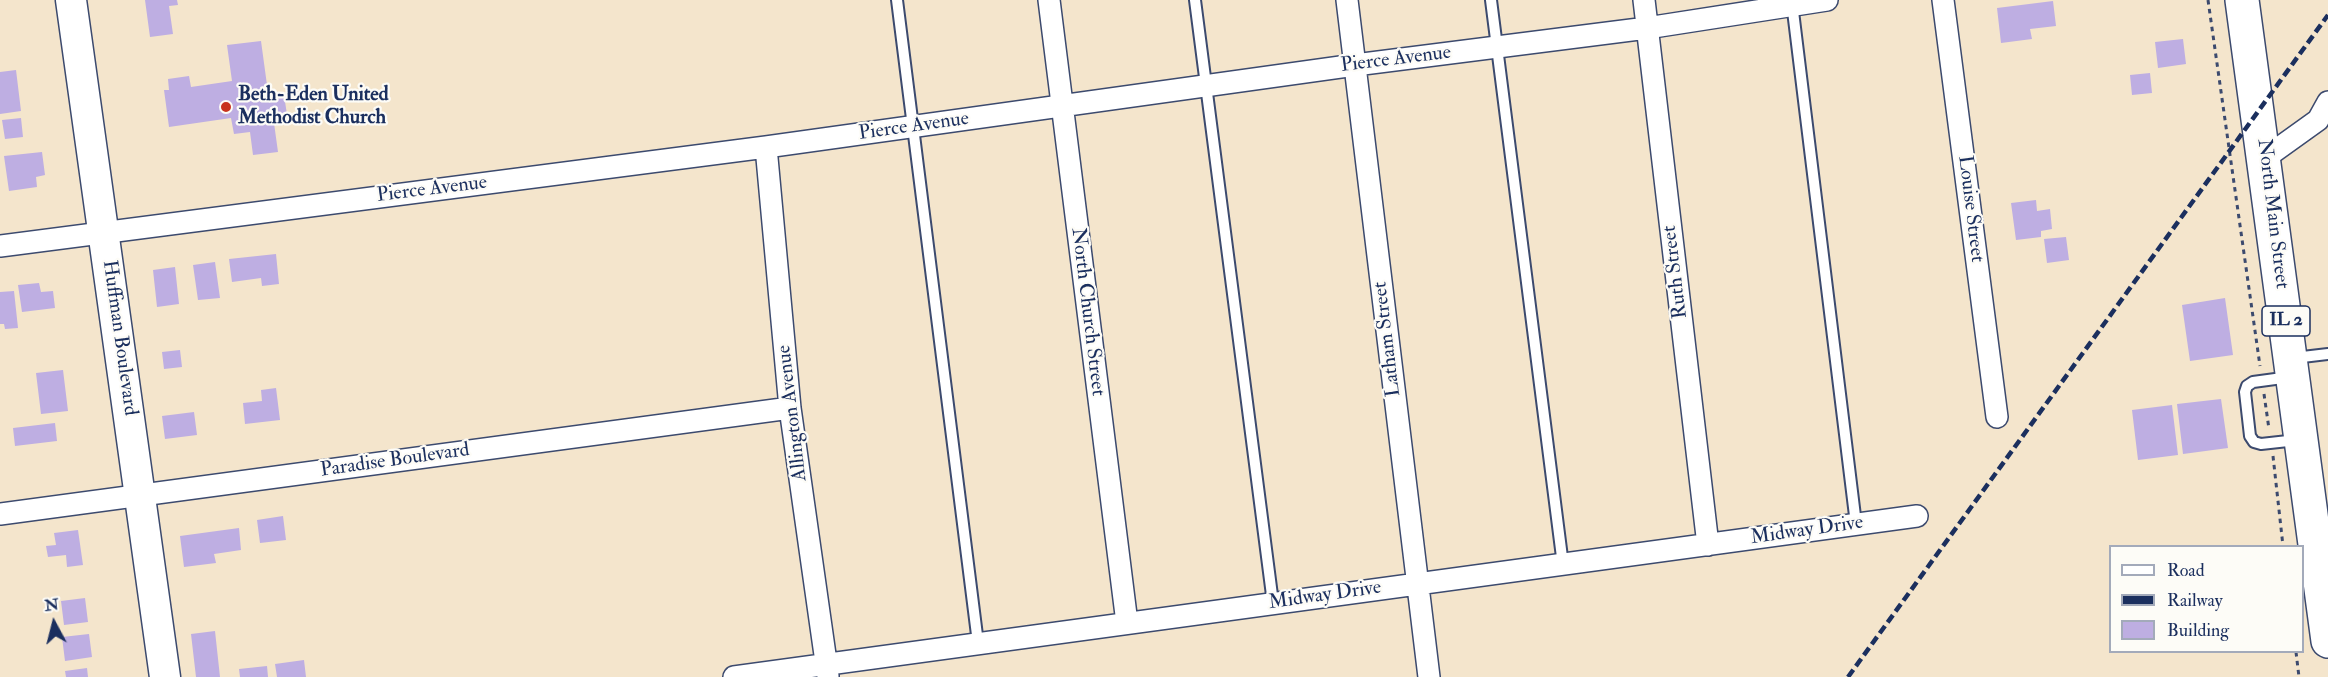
<!DOCTYPE html>
<style>
body{margin:0}
#map{position:relative;width:2328px;height:677px;overflow:hidden;background:#f4e5cc;font-family:"IM FELL Double Pica",serif}
canvas{display:block}
.legend{position:absolute;left:2109px;top:545px;width:195px;height:108px;box-sizing:border-box;background:#fdfcf7;border:2px solid #a3aaba;margin:0;padding:8px 10px;list-style:none;font-size:18px;color:#1b2f5e}
.legend li{display:flex;align-items:center;gap:12px;height:30px}
.legend b{width:30px;border:2px solid #a3aaba}
.north{position:absolute;left:24px;top:593px;width:60px;height:60px;-webkit-text-stroke:4px #fdfcf7;paint-order:stroke;rotate:353deg;font-size:16px;font-weight:700;line-height:24px;text-align:center;color:#1b2f5e}
.north::after{content:'';display:block;margin:auto;width:21px;height:27px;background:#1b2f5e;clip-path:polygon(50% 0,100% 100%,50% 72%,0 100%)}
</style>
<div id="map">
<canvas width="2328" height="677"></canvas>
<ul class="legend">
<li><b style="height:8px;background:#fff"></b>Road</li>
<li><b style="height:8px;background:#1b2f5e"></b>Railway</li>
<li><b style="height:16px;background:#beaee2"></b>Building</li>
</ul>
<div class="north">N</div>
</div>
<script>
const ctx = document.querySelector('canvas').getContext('2d');
ctx.lineJoin = 'round';
function fillPath(path, color) {
  ctx.fillStyle = color;
  ctx.fill(path, 'evenodd');
}
function shape(rows) {
  const path = new Path2D();
  for (const r of rows) {
    path.moveTo(r[0], r[1]);
    for (let i = 2; i < r.length; i += 2) path.lineTo(r[i], r[i + 1]);
  }
  return path;
}
function stroke(path, color, width, dash) {
  ctx.strokeStyle = color;
  ctx.lineWidth = width;
  ctx.lineCap = dash ? 'butt' : 'round';
  ctx.setLineDash(dash || []);
  ctx.stroke(path);
}
function write(font, color, halo, rows, align = 'center') {
  ctx.font = font + ' "IM FELL Double Pica",serif';
  ctx.lineWidth = 4.5;
  ctx.setLineDash([]);
  ctx.textBaseline = 'middle';
  ctx.strokeStyle = halo;
  ctx.fillStyle = color;
  for (const [text, x, y, turn = 0] of rows) {
    ctx.save();
    ctx.translate(x, y);
    ctx.rotate((+turn || 0) * Math.PI / 180);
    ctx.textAlign = isNaN(turn) ? turn : align;
    if (halo) ctx.strokeText(text, 0, 0);
    ctx.fillText(text, 0, 0);
    ctx.restore();
  }
}
fillPath(shape([
 [145,0,177,0,178,5,169,6,173,34,150,37],
 [2053,1,2056,26,2030,29,2032,39,2001,43,1997,8],
 [2183,39,2186,64,2158,68,2155,42],
 [261,41,267,85,270,84,272,96,284,95,288,121,274,123,278,152,253,155,250,132,234,134,231,118,169,127,164,90,169,90,168,79,189,76,191,87,232,81,227,45],
 [16,70,21,111,0,114,0,72],
 [2150,73,2152,93,2132,95,2130,75],
 [21,118,23,137,5,139,2,120],
 [42,152,45,175,36,177,37,187,9,191,4,156],
 [2036,200,2037,211,2050,209,2052,229,2041,231,2041,237,2016,240,2011,203],
 [2066,237,2069,260,2047,263,2044,239],
 [276,254,279,284,262,286,261,278,232,282,229,259],
 [215,262,220,298,198,300,193,265],
 [175,267,179,304,157,307,153,270],
 [39,283,41,292,53,291,55,308,22,312,18,285],
 [14,291,18,328,5,329,4,324,0,324,0,292],
 [2225,298,2233,355,2190,361,2182,305],
 [180,350,182,367,164,369,162,352],
 [63,370,68,411,41,414,36,373],
 [276,388,280,420,245,424,243,403,262,401,261,390],
 [2221,399,2228,448,2183,454,2177,404],
 [2172,405,2178,455,2138,460,2132,410],
 [194,412,197,435,165,439,162,416],
 [55,423,57,441,15,446,13,428],
 [283,516,286,540,260,543,257,520],
 [239,528,241,550,214,554,216,563,184,567,180,536],
 [78,530,83,565,67,567,66,555,48,557,46,546,56,545,54,533],
 [85,598,88,622,64,625,61,601],
 [215,631,220,677,196,677,191,634],
 [89,634,92,657,65,661,62,637],
 [304,660,306,677,277,677,275,664],
 [267,666,268,677,240,677,239,669],
 [87,668,88,677,66,677,65,671]
]), '#beaee2');
const lane = shape([
 [897,0,978,643],
 [1195,0,1273,603],
 [1491,0,1563,565],
 [1792,3,1856,524],
 [2294,358,2328,354],
 [2290,377,2253,382,2247,386,2245,392,2250,436,2254,442,2261,444,2297,440]
]);
const street = shape([
 [1049,0,1127,623],
 [1347,0,1429,677],
 [1644,0,1708,545],
 [1943,0,1997,417],
 [766,147,790,408,828,676],
 [2265,158,2318,120,2328,102],
 [0,246,766,147,1355,65,1647,28,1827,0],
 [0,514,790,408],
 [734,677,1917,516]
]);
const secondary = shape([
 [71,0,165,677]
]);
const primary = shape([
 [2242,0,2328,641]
]);
stroke(lane, '#3c4a6e', 14);
stroke(street, '#3c4a6e', 24);
stroke(secondary, '#3c4a6e', 33);
stroke(primary, '#3c4a6e', 36);
stroke(shape([
 [2208,0,2260,366],
 [2264,394,2269,429],
 [2273,456,2283,546],
 [2296,652,2299,677]
]), '#3c4a6e', 3, [4.5, 4.5]);
stroke(lane, '#fff', 10);
stroke(street, '#fff', 21);
stroke(secondary, '#fff', 30);
stroke(primary, '#fff', 33);
stroke(shape([
 [1848,677,2328,15]
]), '#1b2f5e', 4.5, [9, 4.5]);
for (const [x, y, r, color] of [
 [226,107,6,"#c8321e"]
]) {
  const dot = new Path2D();
  dot.arc(x, y, r, 0, 2 * Math.PI);
  ctx.fillStyle = color;
  ctx.fill(dot);
  stroke(dot, '#fdfcf7', 2);
}
for (const [x, y, w] of [
 [2286,321,48]
]) {
  const box = new Path2D();
  box.roundRect(x - w / 2, y - 15, w, 30, 4.5);
  ctx.fillStyle = '#fdfcf7';
  ctx.fill(box);
  stroke(box, '#1b2f5e', 1.5);
}
write('bold 18px', '#1b2f5e', null, [
 ["IL 2",2286,321]
]);
write('20px', '#1b2f5e', '#fdfcf7', [
 ["Pierce Avenue",1396,60,-7],
 ["Pierce Avenue",914,127,-8],
 ["Pierce Avenue",432,190,-7],
 ["Louise Street",1970,209,83],
 ["North Main Street",2272,214,83],
 ["Ruth Street",1676,272,-97],
 ["North Church Street",1087,312,83],
 ["Huffman Boulevard",119,338,82],
 ["Latham Street",1388,339,-97],
 ["Allington Avenue",793,413,-97],
 ["Paradise Boulevard",395,461,-8],
 ["Midway Drive",1807,531,-8],
 ["Midway Drive",1325,596,-8]
]);
write('bold 20px', '#1b2f5e', '#fdfcf7', [
 ["Beth-Eden United",238,96],
 ["Methodist Church",238,119]
], 'left');
</script>
